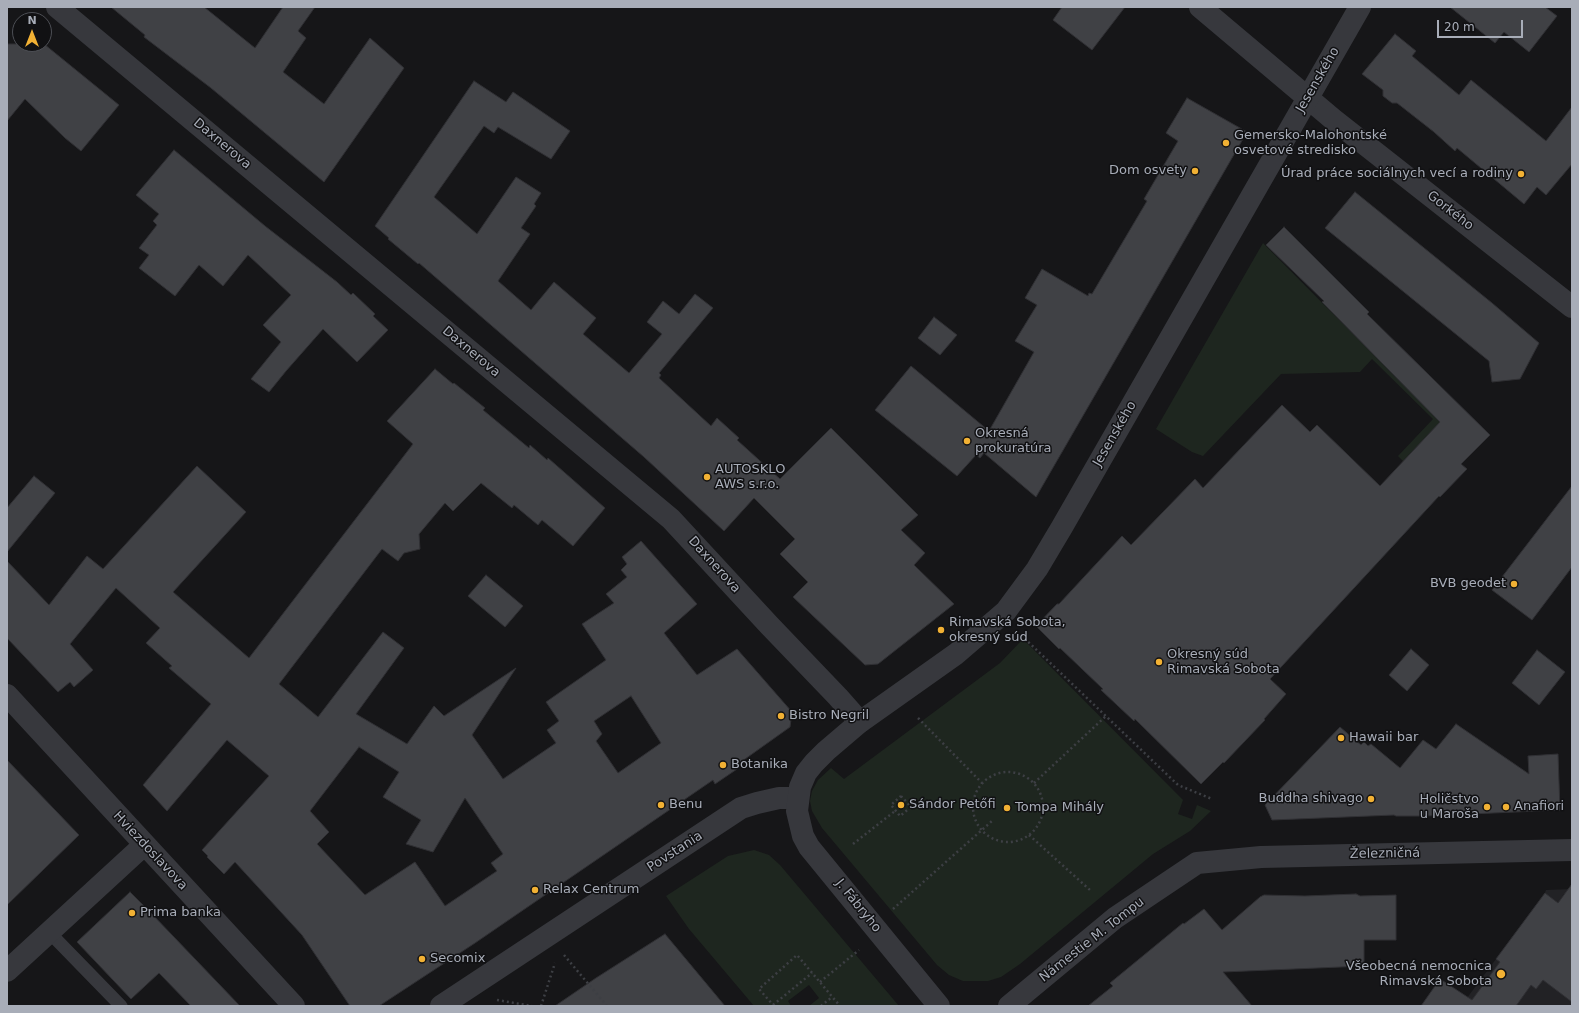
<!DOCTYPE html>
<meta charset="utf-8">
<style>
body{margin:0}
#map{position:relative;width:1579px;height:1013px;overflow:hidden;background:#161618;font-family:"DejaVu Sans",sans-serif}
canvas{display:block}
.frame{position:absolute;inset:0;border:8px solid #a8adb8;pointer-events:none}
.north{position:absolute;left:12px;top:12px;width:40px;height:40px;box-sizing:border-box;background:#111113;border:1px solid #4d4f55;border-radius:50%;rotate:0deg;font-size:11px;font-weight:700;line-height:16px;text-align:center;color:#a8adb8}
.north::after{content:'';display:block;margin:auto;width:14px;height:18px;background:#f2b134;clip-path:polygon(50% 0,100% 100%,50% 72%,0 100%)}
.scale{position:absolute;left:1437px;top:20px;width:86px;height:18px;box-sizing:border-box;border:2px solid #a8adb8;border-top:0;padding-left:5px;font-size:12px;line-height:14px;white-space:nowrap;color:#a8adb8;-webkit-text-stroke:3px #111113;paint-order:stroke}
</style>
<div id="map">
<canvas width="1579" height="1013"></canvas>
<div class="frame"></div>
<div class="north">N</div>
<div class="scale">20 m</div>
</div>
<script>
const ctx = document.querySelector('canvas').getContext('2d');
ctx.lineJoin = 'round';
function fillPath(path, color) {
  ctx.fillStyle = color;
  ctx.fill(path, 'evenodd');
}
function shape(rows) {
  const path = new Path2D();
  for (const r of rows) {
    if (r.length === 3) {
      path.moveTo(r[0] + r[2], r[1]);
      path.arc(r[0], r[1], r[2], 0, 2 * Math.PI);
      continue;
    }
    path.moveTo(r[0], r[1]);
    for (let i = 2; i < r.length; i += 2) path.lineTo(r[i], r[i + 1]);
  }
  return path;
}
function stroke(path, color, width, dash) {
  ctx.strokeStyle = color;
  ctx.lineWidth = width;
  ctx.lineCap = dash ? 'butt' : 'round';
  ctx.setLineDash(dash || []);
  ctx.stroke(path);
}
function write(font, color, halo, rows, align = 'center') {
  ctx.font = font + ' "DejaVu Sans",sans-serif';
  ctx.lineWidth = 3;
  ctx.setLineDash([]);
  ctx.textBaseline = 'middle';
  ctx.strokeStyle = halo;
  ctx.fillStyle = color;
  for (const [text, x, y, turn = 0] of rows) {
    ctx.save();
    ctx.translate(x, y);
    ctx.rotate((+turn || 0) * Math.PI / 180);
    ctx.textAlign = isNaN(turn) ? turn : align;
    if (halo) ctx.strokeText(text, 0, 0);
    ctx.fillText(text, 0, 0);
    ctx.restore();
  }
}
fillPath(shape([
 [1572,889,1572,899,1564,894,1558,903,1545,893,1546,890],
 [1572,946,1572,1006,1461,1006,1496,959,1564,950]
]), '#222225');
fillPath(shape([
 [1263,243,1440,422,1403,461,1398,456,1433,419,1372,359,1360,372,1281,374,1203,456,1192,452,1156,429],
 [1023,639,1183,800,1178,814,1192,819,1197,805,1211,811,1190,831,1153,854,1020,964,1001,977,988,981,963,981,949,975,937,965,822,828,812,811,810,801,812,791,818,780,831,768,844,779,1000,663],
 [754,850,769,855,780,865,899,1006,809,1006,819,998,809,985,788,1001,791,1006,754,1006,689,929,666,896,728,856]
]), '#1e261f');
const building = shape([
 [111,7,204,7,255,48,283,7,315,7,298,31,306,38,283,72,324,104,370,38,404,68,324,182,211,88,144,37,145,35,111,7],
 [1062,7,1125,7,1092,50,1053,20,1062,7],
 [1450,7,1545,7,1557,16,1529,52,1504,32,1495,43,1450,7],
 [1395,34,1416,51,1412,56,1459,95,1471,80,1546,141,1572,107,1572,164,1546,195,1537,187,1524,204,1457,148,1455,151,1434,132,1397,103,1392,103,1383,96,1383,90,1362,74,1395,34],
 [7,44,44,44,119,105,81,151,65,138,25,99,7,121,7,44],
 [474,81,506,102,513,92,570,131,551,159,498,127,494,133,484,126,434,197,477,234,516,177,541,193,534,204,536,206,521,228,530,234,498,281,531,310,554,282,596,318,583,334,629,373,662,334,647,322,663,301,679,314,695,294,713,308,659,373,661,375,659,378,711,426,717,418,739,438,737,440,780,479,831,428,918,515,901,530,925,553,914,565,954,604,878,664,865,665,793,597,808,582,780,554,795,539,754,498,724,531,644,457,419,263,418,264,388,239,389,238,375,226,474,81],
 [1187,98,1247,132,1036,497,984,453,980,458,976,455,957,476,875,410,911,366,989,431,1034,352,1015,341,1037,305,1025,298,1042,269,1088,296,1089,293,1092,294,1147,201,1144,199,1178,141,1166,133,1187,98],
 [174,150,265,226,337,282,351,295,353,293,375,314,373,316,388,330,357,362,323,329,286,371,269,392,251,379,281,342,263,325,291,295,248,255,223,286,199,265,175,296,139,268,149,255,139,248,157,225,153,221,159,214,136,195,174,150],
 [1355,192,1492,303,1539,343,1520,379,1492,382,1489,361,1325,228,1355,192],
 [1284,227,1369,312,1367,314,1490,435,1461,464,1467,469,1440,497,1439,496,1270,679,1286,694,1264,719,1265,720,1224,763,1223,762,1201,784,1135,719,1134,721,1101,690,1103,689,1060,648,1059,649,1036,626,1057,604,1059,604,1122,536,1131,545,1195,479,1203,488,1282,405,1310,432,1317,425,1380,486,1440,422,1322,302,1324,301,1266,245,1284,227],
 [934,317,957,335,940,355,918,338,934,317],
 [435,369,453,384,454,383,485,408,483,410,529,448,530,445,547,460,548,458,605,508,573,546,542,520,538,525,514,505,512,508,481,483,453,511,445,503,419,534,420,549,404,553,398,561,382,549,279,684,318,717,383,632,404,648,356,714,407,744,434,706,444,716,516,668,472,735,503,779,556,743,547,730,559,721,546,702,606,660,582,624,614,603,606,594,627,577,621,570,627,564,622,557,641,541,697,604,664,633,697,675,737,649,792,712,790,727,738,764,740,767,715,784,713,780,475,943,379,1006,350,1006,302,935,235,862,224,874,207,857,208,856,202,850,269,776,227,740,167,811,143,785,211,704,169,668,172,666,146,643,160,628,116,588,70,644,93,670,74,687,70,682,58,692,7,638,7,561,49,605,87,556,103,569,197,466,246,512,173,592,249,658,413,444,387,421,435,369],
 [631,696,661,743,618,773,596,741,602,734,594,721,631,696],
 [359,747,399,772,383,797,421,820,406,844,433,852,465,798,503,854,491,863,497,871,445,906,415,862,365,895,317,844,329,832,310,811,359,747],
 [34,476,55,493,7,552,7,508,34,476],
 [1572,486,1572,567,1532,620,1492,590,1572,486],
 [486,575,523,606,505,627,468,596,486,575],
 [1411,649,1429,665,1407,691,1389,675,1411,649],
 [1537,650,1565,672,1539,705,1512,683,1537,650],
 [1456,724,1529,774,1528,756,1558,754,1560,810,1426,816,1396,816,1394,815,1272,820,1265,805,1340,727,1361,745,1364,742,1368,746,1371,744,1400,768,1423,740,1436,749,1456,724],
 [7,760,79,835,7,905,7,760],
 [1572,884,1572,1002,1543,980,1536,989,1531,985,1516,1006,1421,1006,1440,979,1472,1000,1500,962,1496,959,1545,893,1558,903,1572,884],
 [130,892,151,913,240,1006,191,1006,159,973,131,999,77,942,130,892],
 [1356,894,1360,896,1396,895,1396,940,1364,940,1364,966,1223,972,1252,1006,1088,1006,1113,986,1110,983,1183,923,1184,924,1204,909,1222,930,1260,897,1264,895,1305,896,1356,894],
 [665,934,725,1006,555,1006,596,978,665,934]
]);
fillPath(building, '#404145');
stroke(building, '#303034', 1);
stroke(shape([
 [1021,635,1178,785,1212,799],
 [918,718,982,783],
 [1008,807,35],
 [1034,783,1106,716],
 [901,796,911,807,900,816,891,805,901,796],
 [1029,835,1090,890],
 [853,844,895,811],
 [893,909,992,821],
 [564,955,607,1006],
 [820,982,859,950],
 [497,1000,532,1006],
 [773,1005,812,973],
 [541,1006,555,963],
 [774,1006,759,989,797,955,840,1006],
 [821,1006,832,997]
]), '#3d3f44', 2.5, [2, 3]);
stroke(shape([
 [49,932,121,1006]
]), '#37383d', 13);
stroke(shape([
 [57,7,671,519,769,625,838,697,860,722],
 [1200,7,1334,120,1572,307],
 [7,695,294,1006],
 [7,971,144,845],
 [441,1006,741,808,757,803,779,798,798,798],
 [1009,1006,1115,918,1197,863,1261,857,1572,850]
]), '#37383d', 22);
stroke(shape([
 [939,1006,809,847,803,836,797,811,800,787,806,773,814,763,826,751,860,722,956,654,1006,611,1037,569,1062,527,1360,7]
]), '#37383d', 22);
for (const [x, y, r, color] of [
 [1226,143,4,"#f2b134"],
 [1195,171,4,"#f2b134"],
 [1521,174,4,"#f2b134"],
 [967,441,4,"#f2b134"],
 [707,477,4,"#f2b134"],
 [1514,584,4,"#f2b134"],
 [941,630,4,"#f2b134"],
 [1159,662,4,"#f2b134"],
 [781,716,4,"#f2b134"],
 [1341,738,4,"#f2b134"],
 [723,765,4,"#f2b134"],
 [1371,799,4,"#f2b134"],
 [661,805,4,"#f2b134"],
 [901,805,4,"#f2b134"],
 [1487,807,4,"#f2b134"],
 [1506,807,4,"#f2b134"],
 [1007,808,4,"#f2b134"],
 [535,890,4,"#f2b134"],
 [132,913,4,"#f2b134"],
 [422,959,4,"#f2b134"],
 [1501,974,5,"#f2b134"]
]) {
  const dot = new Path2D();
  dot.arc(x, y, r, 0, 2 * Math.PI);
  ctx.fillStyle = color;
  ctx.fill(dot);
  stroke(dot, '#111113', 1.5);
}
write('13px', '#a8adb8', '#111113', [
 ["Jesenského",1318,80,-60],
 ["Daxnerova",222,144,40],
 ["Gorkého",1450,211,38],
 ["Daxnerova",471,352,40],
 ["Jesenského",1115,434,-60],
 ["Daxnerova",714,565,48],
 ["Hviezdoslavova",150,851,47],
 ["Povstania",675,852,-33],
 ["Železničná",1385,854,-1],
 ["J. Fábryho",858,906,51],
 ["Námestie M. Tompu",1092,940,-38]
]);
write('13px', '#a8adb8', '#111113', [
 ["Gemersko-Malohontské",1234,136],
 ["osvetové stredisko",1234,151],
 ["Dom osvety",1187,171,"right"],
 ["Úrad práce sociálnych vecí a rodiny",1513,174,"right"],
 ["Okresná",975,434],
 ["prokuratúra",975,449],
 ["AUTOSKLO",715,470],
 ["AWS s.r.o.",715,485],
 ["BVB geodet",1506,584,"right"],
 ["Rimavská Sobota,",949,623],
 ["okresný súd",949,638],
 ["Okresný súd",1167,655],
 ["Rimavská Sobota",1167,670],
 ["Bistro Negril",789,716],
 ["Hawaii bar",1349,738],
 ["Botanika",731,765],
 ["Buddha shivago",1363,799,"right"],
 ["Holičstvo",1479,800,"right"],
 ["u Maroša",1479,815,"right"],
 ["Benu",669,805],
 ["Sándor Petőfi",909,805],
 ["Anafiori",1514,807],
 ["Tompa Mihály",1015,808],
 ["Relax Centrum",543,890],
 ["Prima banka",140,913],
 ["Secomix",430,959],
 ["Všeobecná nemocnica",1492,967,"right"],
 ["Rimavská Sobota",1492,982,"right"]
], 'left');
</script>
